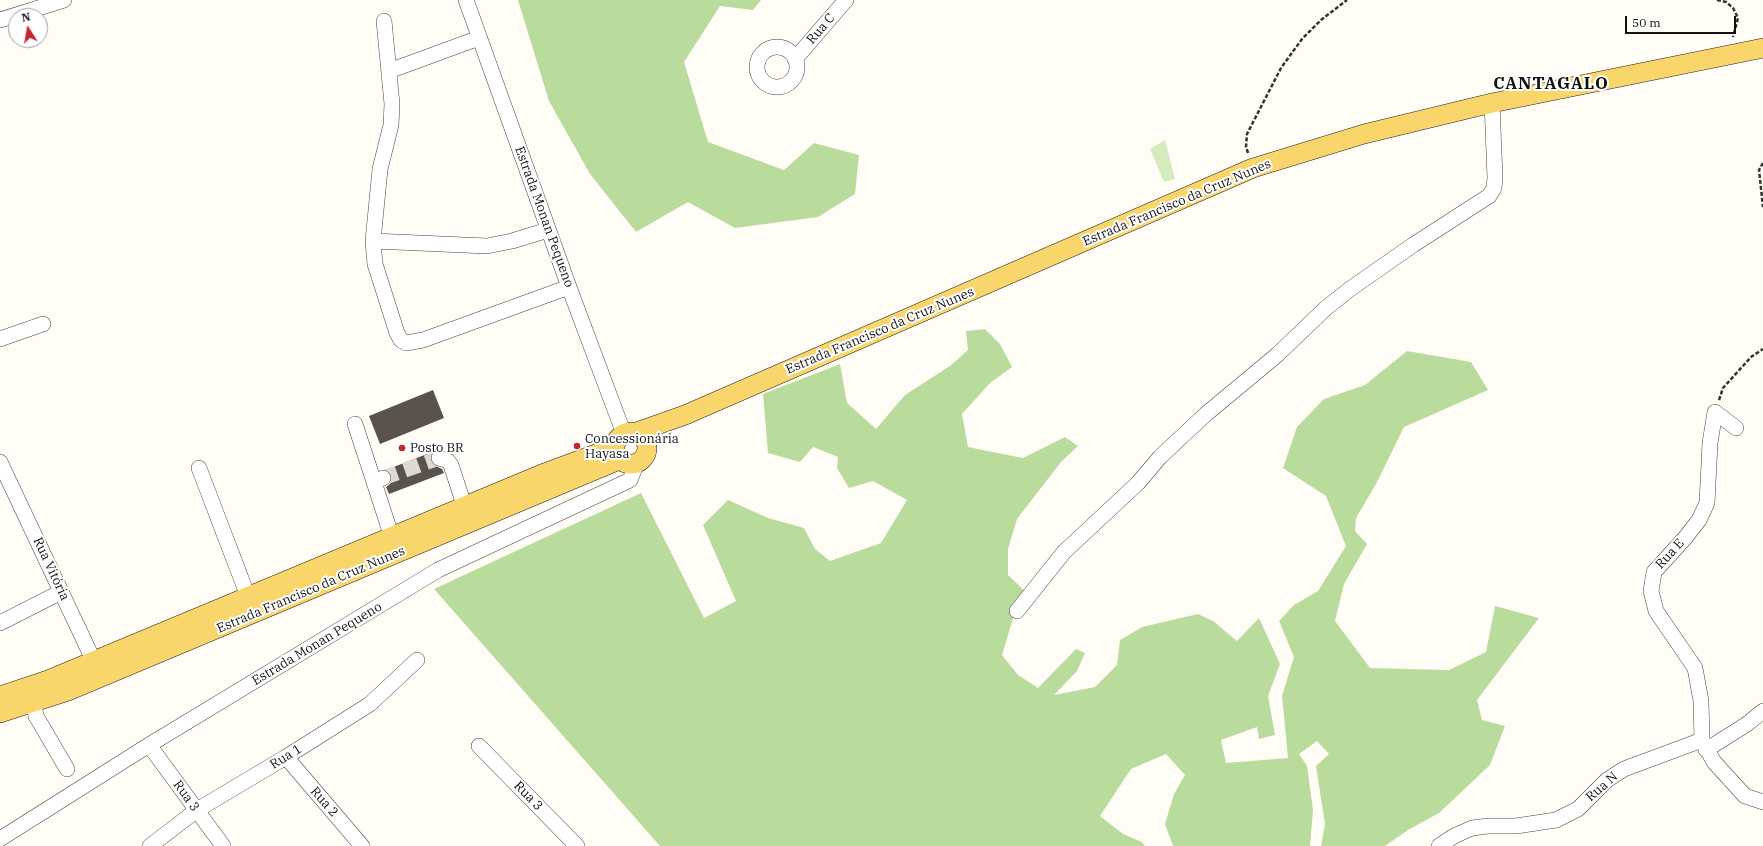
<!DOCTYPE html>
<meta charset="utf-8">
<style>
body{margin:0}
#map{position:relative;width:1763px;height:846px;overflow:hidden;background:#fffdf5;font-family:"IBM Plex Serif",serif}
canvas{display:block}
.north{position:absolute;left:8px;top:8px;width:40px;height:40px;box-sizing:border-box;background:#fff;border:1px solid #a0a0a0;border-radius:50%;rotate:349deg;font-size:11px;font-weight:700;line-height:16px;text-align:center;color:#111}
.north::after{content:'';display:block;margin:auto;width:14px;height:18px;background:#c4262e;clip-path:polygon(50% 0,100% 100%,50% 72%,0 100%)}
.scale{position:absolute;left:1625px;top:16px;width:111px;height:18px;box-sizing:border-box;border:2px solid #111;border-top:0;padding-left:5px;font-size:12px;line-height:14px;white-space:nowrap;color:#111;-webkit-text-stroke:3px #fff;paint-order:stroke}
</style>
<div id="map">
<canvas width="1763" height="846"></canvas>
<div class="north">N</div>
<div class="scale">50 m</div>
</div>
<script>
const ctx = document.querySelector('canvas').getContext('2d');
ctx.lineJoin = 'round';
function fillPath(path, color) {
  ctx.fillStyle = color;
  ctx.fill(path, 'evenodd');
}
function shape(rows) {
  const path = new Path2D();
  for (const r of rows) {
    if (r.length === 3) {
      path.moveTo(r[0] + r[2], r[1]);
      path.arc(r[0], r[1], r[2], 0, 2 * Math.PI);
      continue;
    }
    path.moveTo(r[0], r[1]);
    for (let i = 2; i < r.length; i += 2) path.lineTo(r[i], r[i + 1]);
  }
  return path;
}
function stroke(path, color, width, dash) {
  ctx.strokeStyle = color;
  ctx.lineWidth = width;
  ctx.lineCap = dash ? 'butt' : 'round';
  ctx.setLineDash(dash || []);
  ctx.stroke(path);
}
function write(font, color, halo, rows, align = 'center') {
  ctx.font = font + ' "IBM Plex Serif",serif';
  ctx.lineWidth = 4;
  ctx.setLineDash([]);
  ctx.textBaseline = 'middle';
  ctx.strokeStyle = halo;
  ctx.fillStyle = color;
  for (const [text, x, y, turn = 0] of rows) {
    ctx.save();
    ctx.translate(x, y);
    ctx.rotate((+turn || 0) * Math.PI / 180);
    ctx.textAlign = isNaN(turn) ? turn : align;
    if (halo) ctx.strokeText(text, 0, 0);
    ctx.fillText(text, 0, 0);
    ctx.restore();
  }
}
fillPath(shape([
 [1165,140,1175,179,1164,182,1150,149]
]), '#d5ebbd');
fillPath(shape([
 [518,0,761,0,753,10,720,6,684,62,708,142,784,170,814,143,859,155,855,194,818,217,735,228,688,202,636,232,590,174,549,101],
 [985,329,1000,344,1012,367,990,383,962,414,968,447,1023,458,1065,437,1078,446,1061,462,1017,519,1008,549,1008,575,1034,600,1014,615,1002,655,1018,675,1038,688,1076,649,1085,653,1077,671,1054,695,1095,687,1117,665,1120,640,1142,627,1198,614,1213,621,1237,641,1259,618,1280,664,1268,696,1275,735,1259,739,1257,727,1221,740,1226,763,1288,758,1282,696,1294,657,1279,621,1294,605,1318,591,1346,546,1326,496,1283,468,1297,427,1324,399,1365,385,1407,351,1471,362,1488,390,1404,427,1376,484,1356,518,1355,531,1367,544,1344,584,1335,621,1370,668,1449,670,1486,652,1495,606,1539,618,1477,700,1482,720,1505,726,1490,765,1439,813,1408,830,1385,846,1321,846,1325,824,1316,766,1329,754,1317,741,1299,754,1307,766,1313,810,1310,846,1173,846,1165,824,1174,794,1185,775,1166,754,1131,769,1100,816,1123,834,1142,842,1145,846,660,846,434,589,641,493,704,618,736,601,703,525,728,500,768,518,804,528,815,549,830,561,881,543,907,500,873,481,849,488,837,468,838,457,813,447,800,462,768,453,763,394,840,364,847,403,876,429,905,395,950,366,968,350,966,331]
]), '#b9dc9c');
fillPath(shape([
 [433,390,444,418,380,444,369,416],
 [432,452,430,459,432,464,442,469,444,473,389,494,386,487,390,484,392,479,391,474,386,470]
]), '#5a524d');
stroke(shape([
 [383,478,439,458]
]), '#dbdad3', 15, [15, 8]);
const minor = shape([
 [466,0,569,287,624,434],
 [0,20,64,0],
 [384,21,392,104,391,125,380,169,373,241,375,264,397,333,401,340,406,343,423,340,569,287],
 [777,67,20],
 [795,59,846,0],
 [389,71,479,38],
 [373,241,487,246,512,241,548,230],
 [0,339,43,324],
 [355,424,374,482],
 [439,458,448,461,451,465,468,517],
 [0,462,98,670],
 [199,468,252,607],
 [383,478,374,482,395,547],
 [1017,611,1064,552,1138,483,1160,457,1206,414,1277,355,1326,308,1350,289,1413,245,1489,196,1494,188,1495,178,1492,103],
 [0,623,61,592],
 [34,704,36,716,67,769],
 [1702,740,1701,701,1695,668,1656,611,1651,591,1654,572,1685,538,1699,520,1707,503,1710,443,1715,412,1736,428],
 [149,745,223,846],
 [479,746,577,846],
 [1706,750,1747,724,1763,711],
 [286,757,362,846],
 [0,839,149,745,438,570,630,480,637,463],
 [150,846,197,810,286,757,370,704,417,660],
 [1439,846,1454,836,1472,828,1488,826,1516,826,1556,820,1578,809,1607,780,1624,769,1702,740,1714,762,1745,796,1763,802]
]);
const major = shape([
 [631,448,16],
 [634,433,685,415,1253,168,1364,134,1492,103,1763,48],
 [0,696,48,680,542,474,615,447],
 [0,713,68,691,619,460]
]);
stroke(minor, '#444', 16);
stroke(major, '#222', 20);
stroke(shape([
 [1717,0,1726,2,1733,8,1738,18,1733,37],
 [1248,153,1246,147,1247,134,1281,68,1302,39,1321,20,1347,0],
 [1763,163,1759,170,1763,207],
 [1719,400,1723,388,1751,357,1763,349]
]), '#333', 2.5, [4, 2]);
stroke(minor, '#fff', 15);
stroke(major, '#f9d66b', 19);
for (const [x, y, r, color] of [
 [577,446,4,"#c4262e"],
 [402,448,4,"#c4262e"]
]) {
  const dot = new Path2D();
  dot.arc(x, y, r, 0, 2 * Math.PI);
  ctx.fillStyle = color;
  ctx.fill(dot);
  stroke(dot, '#fff', 1.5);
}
write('13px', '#111', '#fff', [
 ["Rua C",821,29,-49],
 ["Estrada Francisco da Cruz Nunes",1177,203,-23],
 ["Estrada Monan Pequeno",544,217,70],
 ["Estrada Francisco da Cruz Nunes",880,331,-23],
 ["Rua E",1670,554,-48],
 ["Rua Vitória",51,569,65],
 ["Estrada Francisco da Cruz Nunes",311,590,-23],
 ["Estrada Monan Pequeno",317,644,-31],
 ["Rua 1",286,757,-32],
 ["Rua N",1602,787,-41],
 ["Rua 3",186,796,54],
 ["Rua 3",528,796,46],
 ["Rua 2",324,802,49]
]);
write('13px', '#111', '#fff', [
 ["Concessionária",585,439],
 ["Hayasa",585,454],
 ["Posto BR",410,448]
], 'left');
ctx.letterSpacing = '1px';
write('bold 17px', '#111', '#fff', [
 ["CANTAGALO",1551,84]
]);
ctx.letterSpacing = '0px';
</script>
